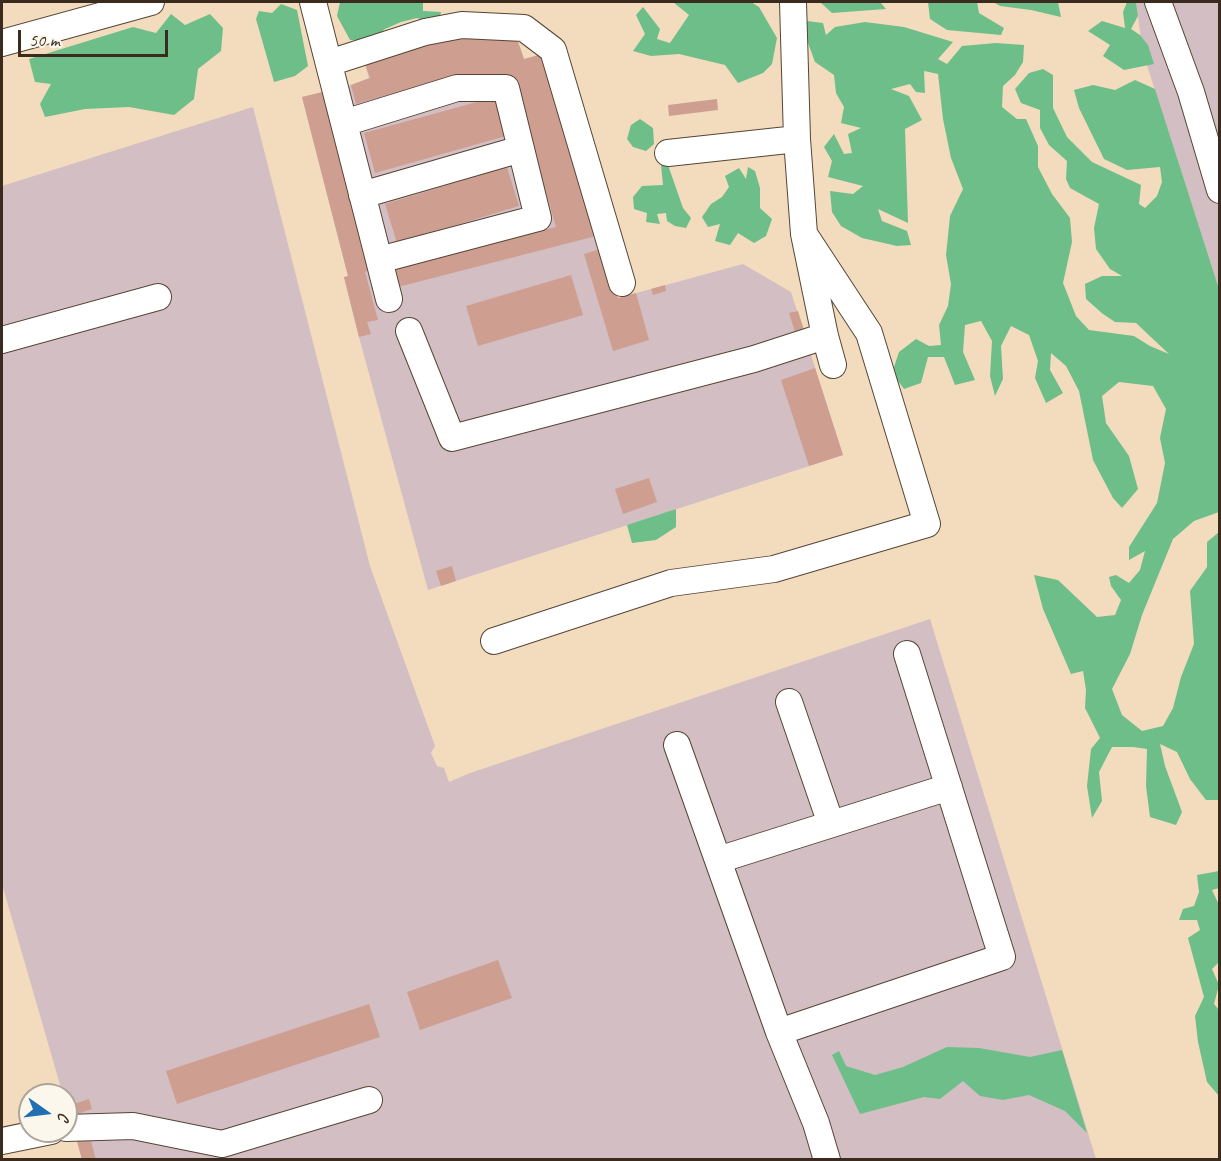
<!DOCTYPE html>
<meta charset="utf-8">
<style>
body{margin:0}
#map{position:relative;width:1221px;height:1161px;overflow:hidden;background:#f2dcbd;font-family:Caveat,sans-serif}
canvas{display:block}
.frame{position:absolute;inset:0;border:3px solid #3b2a1e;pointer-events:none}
.north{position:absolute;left:18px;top:1083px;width:60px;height:60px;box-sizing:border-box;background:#fbf7ec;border:2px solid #aea59a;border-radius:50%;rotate:104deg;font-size:16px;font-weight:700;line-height:24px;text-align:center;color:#3b2a1e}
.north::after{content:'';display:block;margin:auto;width:21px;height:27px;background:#1f6fb2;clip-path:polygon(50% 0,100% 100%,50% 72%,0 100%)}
.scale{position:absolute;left:18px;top:30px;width:150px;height:27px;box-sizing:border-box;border:3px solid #3b2a1e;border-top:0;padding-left:8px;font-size:18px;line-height:21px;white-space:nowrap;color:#3b2a1e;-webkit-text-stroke:4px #fbf7ec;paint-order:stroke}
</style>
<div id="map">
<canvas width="1221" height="1161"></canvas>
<div class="frame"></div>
<div class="north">С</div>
<div class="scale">50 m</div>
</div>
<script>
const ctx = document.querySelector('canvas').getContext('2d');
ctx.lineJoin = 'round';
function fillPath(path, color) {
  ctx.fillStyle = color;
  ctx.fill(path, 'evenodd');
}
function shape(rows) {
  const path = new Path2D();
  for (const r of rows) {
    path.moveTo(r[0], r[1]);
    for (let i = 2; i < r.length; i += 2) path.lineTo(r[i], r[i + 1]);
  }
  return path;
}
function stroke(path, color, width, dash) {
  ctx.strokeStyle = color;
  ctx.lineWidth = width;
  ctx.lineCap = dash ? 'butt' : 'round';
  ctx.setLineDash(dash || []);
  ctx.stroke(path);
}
fillPath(shape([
 [1136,2,1219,2,1219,289,1143,53],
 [515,33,524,59,543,54,618,298,743,264,791,292,843,455,428,590,359,337,344,277,348,276,302,97,351,85,369,78,365,64],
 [253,107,370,566,435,746,431,753,437,766,444,768,449,782,470,773,930,619,1096,1159,82,1159,66,1105,66,1095,63,1095,2,884,2,186]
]), '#d2bec3');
fillPath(shape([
 [340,2,423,2,423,11,441,12,438,24,417,18,401,22,385,29,371,40,350,40,337,16],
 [673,2,751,2,759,7,777,38,772,64,763,73,738,83,725,65,679,54,651,56,633,51,645,34,636,15,643,7,660,29,657,39,670,43,689,15],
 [820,2,880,2,886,9,832,13],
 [928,2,977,2,979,13,1004,28,1001,35,947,30,930,19],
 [993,2,1058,2,1061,17,1031,10,1000,6],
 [1127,2,1136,2,1138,16,1131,29,1140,35,1148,45,1154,64,1124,70,1103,56,1110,45,1088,31,1102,21,1125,28,1123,12],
 [281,4,297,10,308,66,295,76,274,82,256,19,259,11,272,13],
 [171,14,185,25,210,14,223,28,221,51,198,69,194,99,174,115,129,107,85,109,45,117,40,104,51,84,35,82,29,59,133,27,156,33],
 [807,21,823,23,826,35,835,27,865,22,904,27,953,42,938,59,947,64,962,46,996,43,1024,45,1023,62,1015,75,1003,86,1002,107,1017,119,1026,119,1038,146,1038,167,1052,194,1070,218,1072,242,1063,283,1076,316,1089,330,1134,336,1150,346,1169,354,1136,323,1115,322,1103,314,1086,299,1085,284,1102,276,1122,276,1110,269,1096,249,1094,228,1099,204,1070,188,1066,179,1067,161,1049,145,1040,128,1040,110,1021,103,1015,89,1029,73,1043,69,1053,75,1053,108,1067,137,1092,162,1141,185,1139,204,1145,208,1157,196,1162,182,1160,167,1127,170,1104,159,1079,108,1074,90,1093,85,1115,90,1135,80,1155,89,1219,289,1219,512,1194,521,1173,539,1142,615,1130,654,1112,689,1122,715,1142,731,1163,726,1173,708,1181,677,1194,644,1190,591,1207,567,1207,542,1219,532,1219,800,1206,800,1190,779,1177,752,1160,744,1165,766,1182,812,1176,825,1150,817,1146,786,1147,749,1133,747,1112,747,1099,772,1102,801,1092,818,1087,786,1091,749,1100,738,1085,708,1086,690,1083,671,1071,674,1043,609,1034,575,1058,580,1097,617,1115,615,1121,600,1111,586,1109,577,1116,575,1129,583,1140,570,1145,551,1129,560,1129,547,1157,503,1165,463,1160,438,1166,409,1153,386,1119,382,1102,396,1106,423,1129,456,1138,489,1122,508,1113,498,1093,460,1079,391,1066,366,1051,353,1050,370,1063,393,1046,403,1035,378,1038,361,1029,335,1011,326,1001,346,1003,379,995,396,990,376,992,341,981,321,965,325,963,352,975,380,955,385,944,357,928,357,921,383,904,389,892,373,899,352,916,339,929,346,941,345,939,325,948,306,951,284,946,255,950,216,963,189,951,158,943,119,938,74,924,71,925,93,916,92,910,84,891,89,909,96,922,120,905,129,908,223,878,209,882,221,907,231,911,245,897,246,862,238,841,226,832,212,830,191,853,194,863,186,828,177,832,161,824,147,834,134,844,154,852,153,848,134,861,128,841,123,844,107,836,93,834,75,815,62,807,40],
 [640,119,653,128,654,144,646,151,633,147,627,139,631,125],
 [661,165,668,165,683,208,691,218,686,228,675,226,667,221,666,213,657,214,660,224,646,222,647,213,634,209,633,197,642,186,663,185],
 [748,167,755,171,760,188,760,208,772,219,766,236,754,243,738,233,730,245,715,241,720,224,708,227,702,217,711,204,722,197,729,187,725,176,739,168,746,179],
 [676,509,676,527,656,540,632,543,627,525],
 [1219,871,1219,888,1212,890,1219,905,1219,962,1212,969,1219,985,1214,1004,1219,1010,1219,1096,1207,1082,1198,1042,1195,1016,1204,997,1188,938,1200,930,1197,920,1179,920,1183,909,1194,906,1199,892,1197,875],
 [947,1047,979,1048,1030,1057,1062,1050,1087,1133,1065,1111,1029,1095,1003,1100,980,1096,963,1081,940,1099,924,1097,860,1114,832,1055,839,1051,846,1066,875,1075,903,1067]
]), '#6ebe89');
fillPath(shape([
 [515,33,524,59,543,54,596,236,398,287,392,267,556,227,512,76,501,79,459,74,356,104,351,85,370,78,365,64,423,44,463,34],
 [323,92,369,270,365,272,378,320,367,322,371,334,359,337,344,277,348,276,302,97],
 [495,97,506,136,375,173,364,133],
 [717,99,718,110,669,116,668,105],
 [507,167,519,206,397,243,385,204],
 [603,248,618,298,636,293,649,340,613,351,584,254],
 [571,275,583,315,478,346,466,306],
 [665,285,666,291,653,295,651,289],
 [798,311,804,330,795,332,789,313],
 [815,368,843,455,809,466,781,380],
 [649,478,657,502,623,514,615,489],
 [452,566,456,581,441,586,436,571],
 [498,960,512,998,420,1030,407,992],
 [369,1004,380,1037,177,1104,166,1071],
 [89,1099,92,1109,74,1115,71,1105],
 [90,1137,96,1160,82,1160,77,1141]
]), '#ce9f90');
const minor = shape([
 [313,2,389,299],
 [793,2,797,139,804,234,825,336,833,365],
 [1158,2,1191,92,1220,190],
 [2,43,151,2],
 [329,63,425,32,462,25,524,28,553,50,622,283],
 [344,123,457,88,506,88,538,218,379,260],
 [668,153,797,139],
 [362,195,521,149],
 [409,331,452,438,754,359,825,336],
 [2,340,158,297],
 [494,641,671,583,774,569,927,524,869,333,804,234],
 [789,702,831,824],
 [677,745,779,1032,816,1123,827,1160],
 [718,860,949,787],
 [779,1032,1002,957,907,654],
 [66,1128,133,1126,222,1144,369,1100],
 [2,1141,51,1131]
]);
stroke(minor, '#564536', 28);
stroke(minor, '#fff', 26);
</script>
